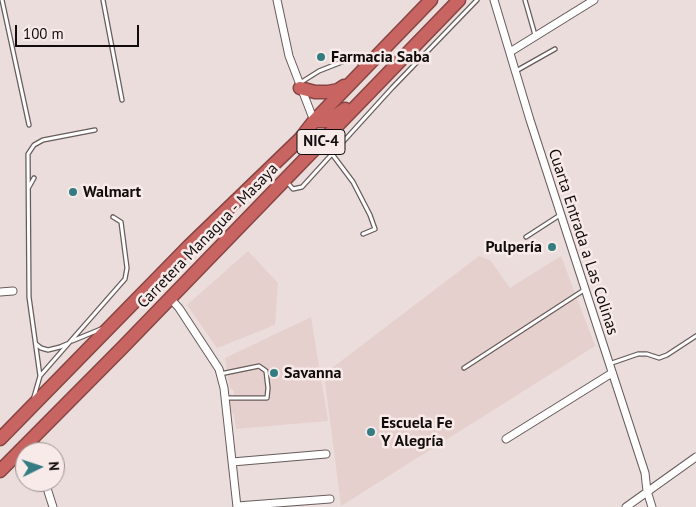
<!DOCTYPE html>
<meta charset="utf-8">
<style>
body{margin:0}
#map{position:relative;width:696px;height:507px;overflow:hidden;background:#eadddc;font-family:"PT Sans",sans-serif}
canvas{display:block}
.north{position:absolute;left:15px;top:442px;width:50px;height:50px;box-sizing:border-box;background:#f7eae9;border:1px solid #9b9191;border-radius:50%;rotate:86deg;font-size:14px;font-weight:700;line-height:20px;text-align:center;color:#110c0c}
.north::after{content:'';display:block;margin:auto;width:18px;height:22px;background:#337c82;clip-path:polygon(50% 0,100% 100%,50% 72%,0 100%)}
.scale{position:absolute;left:15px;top:25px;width:124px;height:22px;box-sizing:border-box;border:2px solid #110c0c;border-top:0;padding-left:6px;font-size:15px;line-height:18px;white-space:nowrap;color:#110c0c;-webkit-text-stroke:4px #f7eae9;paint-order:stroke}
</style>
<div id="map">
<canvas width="696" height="507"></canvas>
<div class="north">N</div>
<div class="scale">100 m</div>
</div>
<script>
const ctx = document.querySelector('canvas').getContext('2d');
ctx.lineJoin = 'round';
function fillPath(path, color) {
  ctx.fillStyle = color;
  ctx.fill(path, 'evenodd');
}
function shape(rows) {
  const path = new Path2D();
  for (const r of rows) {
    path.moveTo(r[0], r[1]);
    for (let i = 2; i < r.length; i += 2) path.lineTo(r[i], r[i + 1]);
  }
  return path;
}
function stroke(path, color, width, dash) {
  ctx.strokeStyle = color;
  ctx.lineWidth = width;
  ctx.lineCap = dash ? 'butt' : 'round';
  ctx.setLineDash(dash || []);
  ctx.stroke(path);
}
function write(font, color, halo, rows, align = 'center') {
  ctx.font = font + ' "PT Sans",sans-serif';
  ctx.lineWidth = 5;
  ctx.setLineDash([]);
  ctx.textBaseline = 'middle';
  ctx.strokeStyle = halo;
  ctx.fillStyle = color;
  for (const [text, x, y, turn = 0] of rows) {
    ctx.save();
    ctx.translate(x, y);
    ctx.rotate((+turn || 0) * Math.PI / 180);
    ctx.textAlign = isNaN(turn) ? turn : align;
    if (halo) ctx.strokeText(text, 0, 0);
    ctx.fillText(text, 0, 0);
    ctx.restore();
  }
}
fillPath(shape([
 [248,251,278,283,275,325,217,348,187,305],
 [479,256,490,260,510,288,561,256,595,346,341,506,324,374],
 [311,317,328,421,236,429,234,414,230,412,228,405,230,400,234,396,234,391,230,388,225,358]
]), '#e6d0ce');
const lane = shape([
 [2,0,29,125],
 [103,0,122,100],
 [525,0,535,35],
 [516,71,555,49],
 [300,83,319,71,352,58,363,65],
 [332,154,353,182,370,215,375,229,363,234],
 [287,182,293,189,302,187,392,88,477,0],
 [29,187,34,178],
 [526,237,560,215],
 [72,341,101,329],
 [36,344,41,348,48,350,60,347,67,344],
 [609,364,638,354,647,354,659,358,667,355,696,336],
 [464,368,584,290],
 [220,374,259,366,266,371,268,388,267,398,226,398],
 [40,376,125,279,127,268,121,222,113,217],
 [34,397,40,376,29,297,28,154,34,145,43,140,95,130]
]);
const street = shape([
 [277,0,289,56,314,121],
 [494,0,530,120,645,473,647,491,652,507],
 [510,52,594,0],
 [0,292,13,291],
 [170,298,179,308,219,369,224,388,237,507],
 [506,439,612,373],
 [232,462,326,454],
 [45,482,53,507],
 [237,506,330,499],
 [626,507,696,457]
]);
const highway = shape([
 [300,88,315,92,328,92,338,90,344,86],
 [314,121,328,121,345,109],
 [0,439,189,246,300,139,314,121,431,0],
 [0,471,122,348,459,0]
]);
stroke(lane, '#675c5b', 5.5);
stroke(street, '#675c5b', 9);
stroke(highway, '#884543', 15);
stroke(lane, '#fff', 3);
stroke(street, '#fff', 7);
stroke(highway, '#c86461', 12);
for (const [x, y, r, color] of [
 [321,57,5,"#337c82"],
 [73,192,5,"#337c82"],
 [552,247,5,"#337c82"],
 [274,373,5,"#337c82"],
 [371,432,5,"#337c82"]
]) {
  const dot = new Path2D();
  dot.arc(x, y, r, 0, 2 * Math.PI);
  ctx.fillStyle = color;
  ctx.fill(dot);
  stroke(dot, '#f7eae9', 2);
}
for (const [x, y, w] of [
 [321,142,48]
]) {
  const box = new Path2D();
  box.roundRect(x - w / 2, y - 12.5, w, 25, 4);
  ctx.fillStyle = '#f7eae9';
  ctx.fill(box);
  stroke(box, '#110c0c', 1);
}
write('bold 15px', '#110c0c', null, [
 ["NIC-4",321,142]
]);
write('bold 16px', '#110c0c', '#f7eae9', [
 ["Farmacia Saba",331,57],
 ["Walmart",83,192],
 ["Pulpería",542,247,"right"],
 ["Savanna",284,373],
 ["Escuela Fe",381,423],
 ["Y Alegría",381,441]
], 'left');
write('16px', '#110c0c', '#f7eae9', [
 ["Carretera Managua - Masaya",208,236,-46],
 ["Cuarta Entrada a Las Colinas",583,242,72]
]);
</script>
